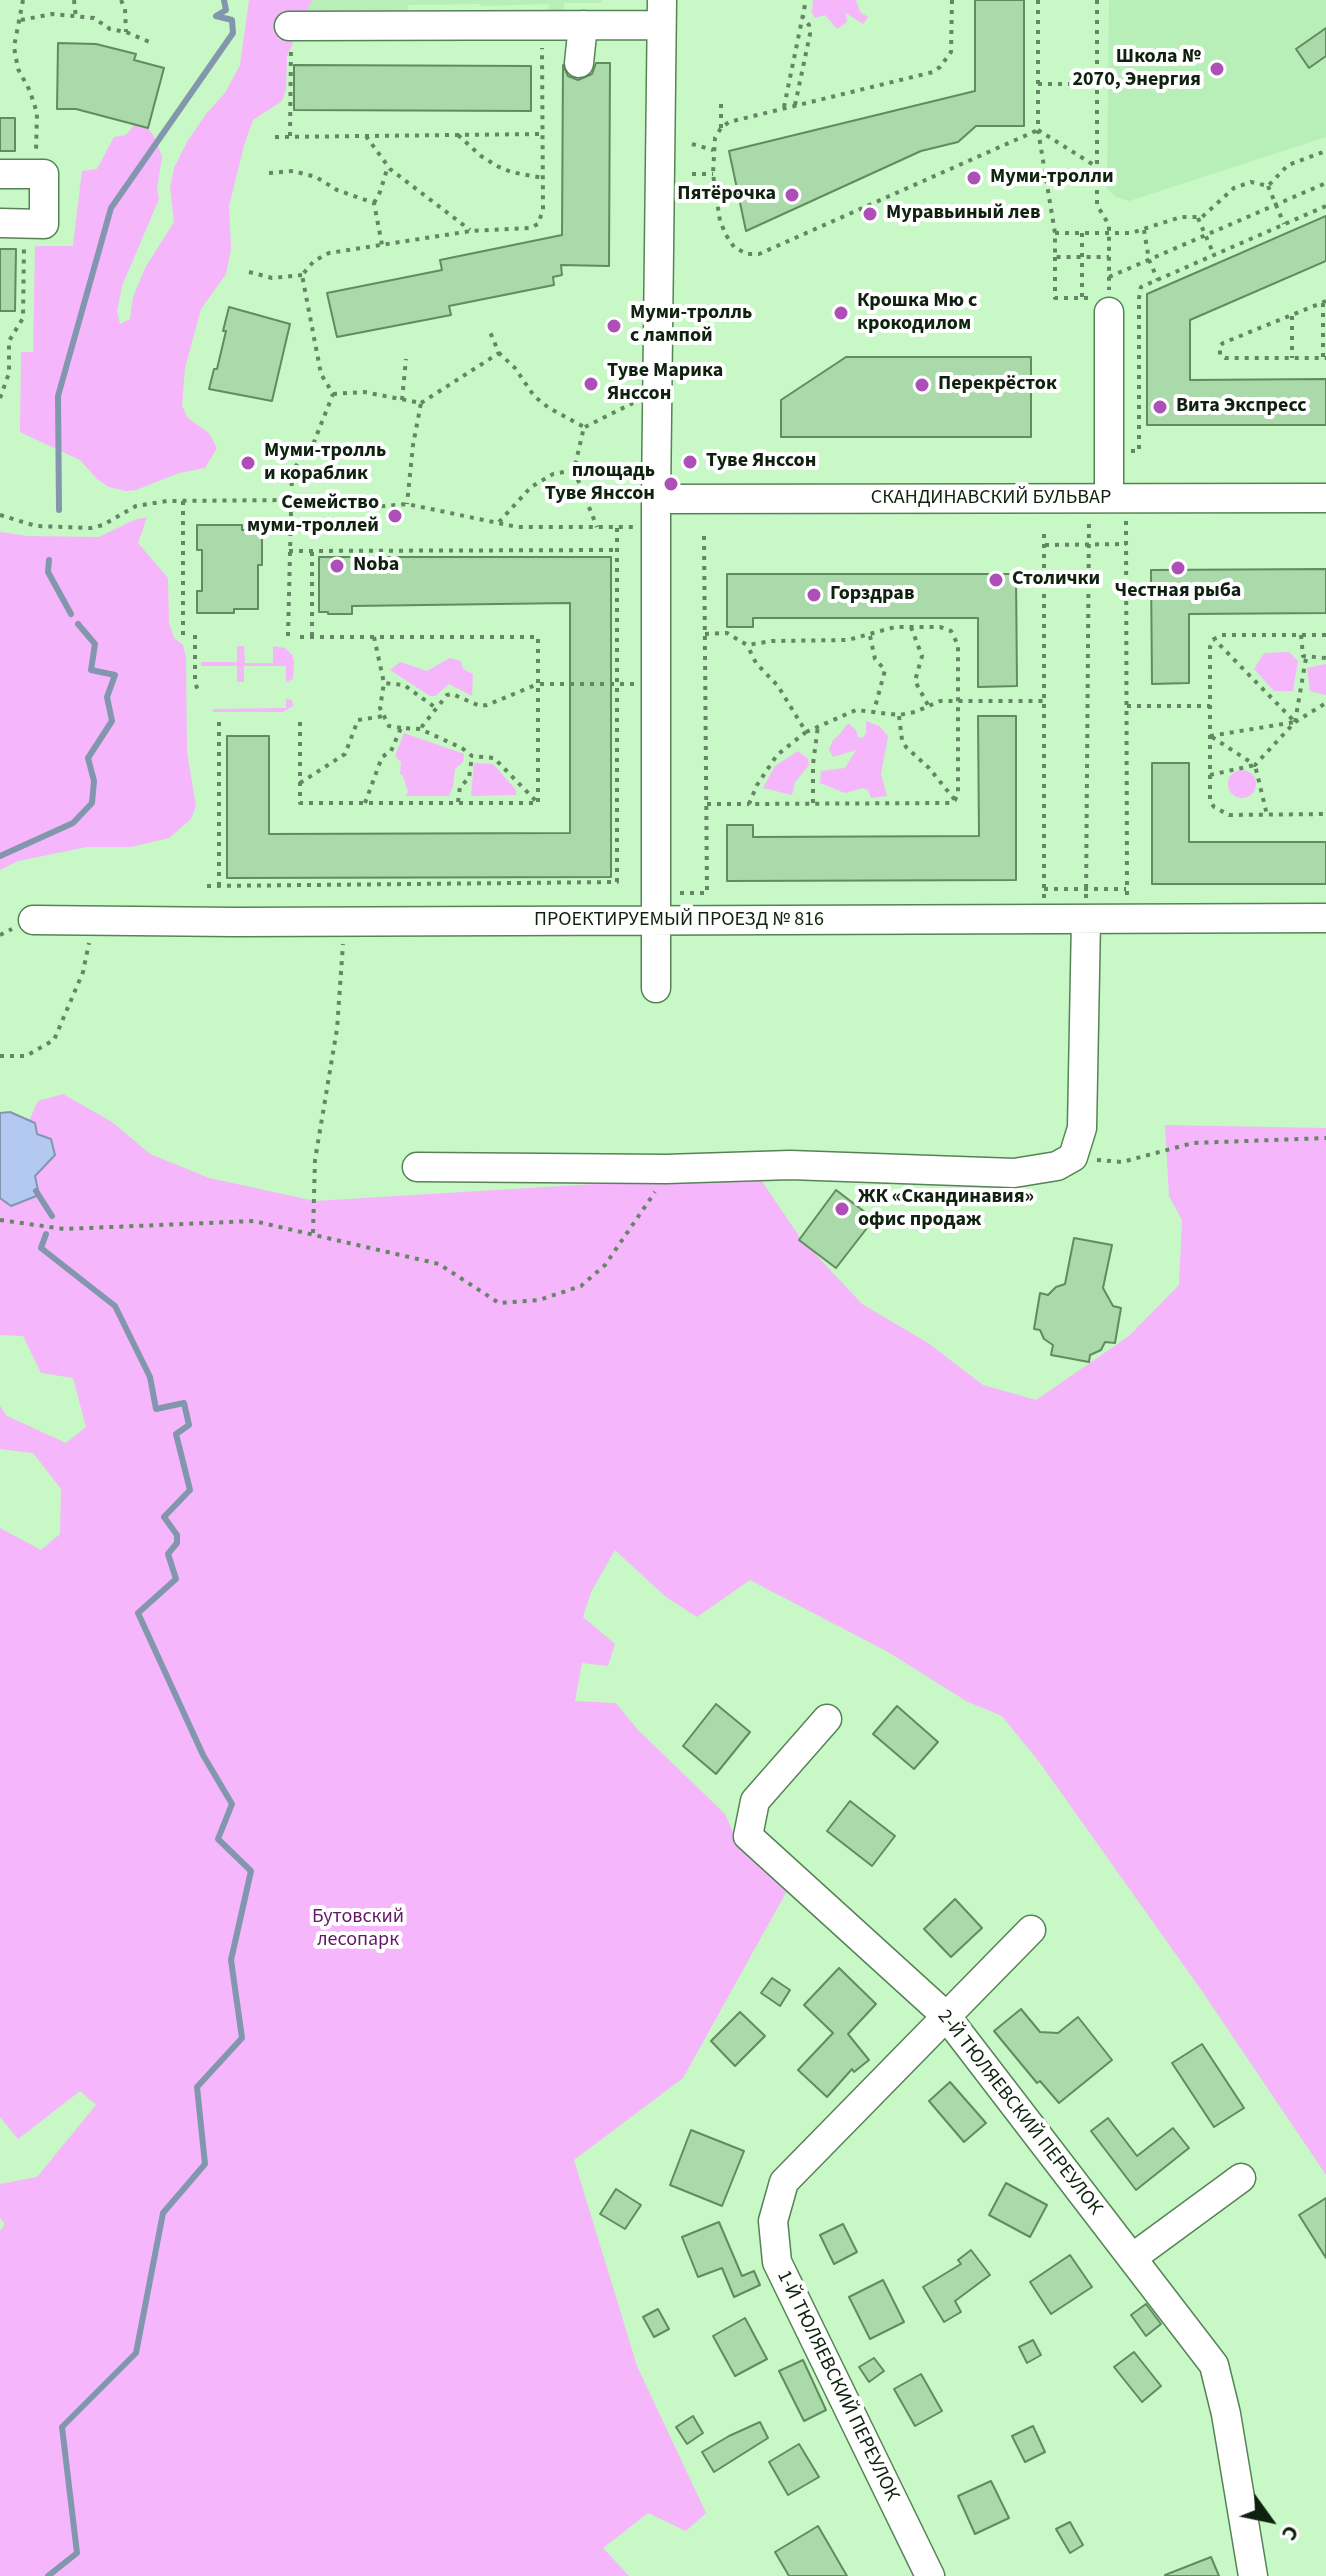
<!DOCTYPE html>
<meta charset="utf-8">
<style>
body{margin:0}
#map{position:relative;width:1326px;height:2576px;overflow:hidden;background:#c7f8c6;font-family:"Source Sans 3",sans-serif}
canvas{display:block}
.north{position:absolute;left:1230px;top:2480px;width:80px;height:80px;-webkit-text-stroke:6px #fff;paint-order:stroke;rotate:123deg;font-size:22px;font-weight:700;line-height:32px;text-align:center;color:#0f210f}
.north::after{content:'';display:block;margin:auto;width:28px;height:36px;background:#0f210f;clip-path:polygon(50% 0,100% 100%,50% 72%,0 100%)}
</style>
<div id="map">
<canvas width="1326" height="2576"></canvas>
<div class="north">С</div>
</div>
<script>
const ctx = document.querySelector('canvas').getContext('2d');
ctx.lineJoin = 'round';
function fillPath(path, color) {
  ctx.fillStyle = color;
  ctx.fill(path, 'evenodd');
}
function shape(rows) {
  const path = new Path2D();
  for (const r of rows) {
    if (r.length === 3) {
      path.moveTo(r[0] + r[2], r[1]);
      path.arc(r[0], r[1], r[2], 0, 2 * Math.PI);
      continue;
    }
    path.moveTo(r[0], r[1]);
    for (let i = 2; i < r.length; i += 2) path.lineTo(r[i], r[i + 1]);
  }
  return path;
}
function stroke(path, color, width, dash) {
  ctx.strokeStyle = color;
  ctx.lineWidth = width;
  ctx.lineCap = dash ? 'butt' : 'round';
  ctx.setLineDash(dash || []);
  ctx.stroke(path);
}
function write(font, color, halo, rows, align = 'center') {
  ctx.font = font + ' "Source Sans 3",sans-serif';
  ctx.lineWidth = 8;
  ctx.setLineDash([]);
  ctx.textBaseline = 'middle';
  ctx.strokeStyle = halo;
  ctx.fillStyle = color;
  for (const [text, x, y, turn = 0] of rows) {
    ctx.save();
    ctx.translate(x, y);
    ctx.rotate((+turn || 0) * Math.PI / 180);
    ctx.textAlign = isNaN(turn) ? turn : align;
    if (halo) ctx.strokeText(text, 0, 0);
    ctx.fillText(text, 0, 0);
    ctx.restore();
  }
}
fillPath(shape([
 [271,0,602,0,602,3,564,3,563,12,548,11,549,4,481,6,480,4,408,5,406,16,262,15],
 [1109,0,1326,0,1326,137,1129,201,1116,197,1107,189]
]), '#b8eeb7');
fillPath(shape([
 [249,0,312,0,287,56,286,89,282,101,253,120,245,142,229,206,231,249,226,274,201,309,185,368,182,406,188,418,209,433,217,448,205,468,179,473,136,490,126,491,109,487,97,479,80,460,20,432,21,352,33,352,35,246,73,246,82,171,97,169,114,137,126,135,134,125,148,128,155,138,162,157,157,189,159,199,122,286,117,311,120,324,130,319,133,297,145,268,174,222,170,188,174,168,187,142,206,114,225,93,240,65],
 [813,0,856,0,860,12,868,17,863,24,846,13,847,22,837,29,825,15,815,18,812,13],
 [147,517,138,543,168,578,169,623,174,638,183,645,186,657,187,752,196,806,191,819,169,838,131,847,87,847,18,861,0,870,0,532,28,536,99,537,134,520],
 [237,646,244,646,245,663,273,663,273,646,285,648,292,655,294,661,293,679,286,682,286,666,244,666,244,682,237,682,237,666,201,666,201,662,237,662],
 [1289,652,1298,661,1293,691,1274,691,1254,669,1264,653],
 [450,658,461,661,463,669,473,674,472,696,449,684,435,696,430,696,390,670,400,662,427,671],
 [1326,664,1326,695,1310,691,1307,668],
 [286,699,292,700,293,706,283,712,213,712,213,709,286,708],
 [866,721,879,726,888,736,881,774,887,796,871,798,868,790,863,788,845,793,820,783,821,771,845,768,856,750,833,757,829,750,833,740,839,735,848,723,856,730,858,737,863,738,866,733],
 [404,733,464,754,463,762,455,769,453,786,449,796,406,796,408,792,403,776,400,774,401,762,395,756],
 [798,751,808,759,809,765,795,782,792,795,763,788,775,766],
 [474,763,493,764,516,790,516,795,471,796],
 [1242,784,14],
 [63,1094,112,1122,150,1154,209,1178,315,1201,661,1180,759,1177,801,1239,862,1304,928,1343,983,1385,1036,1400,1129,1336,1179,1285,1182,1220,1169,1196,1165,1125,1326,1128,1326,2175,1202,1991,1040,1763,1002,1716,966,1701,888,1652,750,1580,697,1617,666,1597,615,1550,591,1592,583,1617,615,1644,608,1666,582,1663,575,1701,616,1703,637,1729,725,1814,737,1841,788,1889,683,2078,574,2160,637,2366,706,2513,686,2531,648,2513,603,2548,629,2576,0,2576,0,2231,5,2224,0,2218,0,2184,37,2177,96,2105,80,2091,18,2139,0,2117,0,1528,41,1550,60,1534,61,1489,33,1453,0,1449,0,1406,7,1416,66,1443,86,1427,73,1378,41,1373,23,1336,0,1335,0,1132,18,1145,38,1101]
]), '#f6b6fb');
const water = shape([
 [10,1112,35,1123,37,1134,51,1139,55,1155,35,1176,39,1195,11,1206,0,1198,0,1113,10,1112]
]);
fillPath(water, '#b4c9f2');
stroke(water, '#8297ae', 2);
stroke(shape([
 [59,510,58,396,111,208,233,33,232,20,216,16,226,10,224,0],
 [49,560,48,572,71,614],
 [0,856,73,823,92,803,94,781,88,758,112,721,107,697,115,675,91,670,95,644,78,624],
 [36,1191,52,1216],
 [46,1234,41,1248,115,1306,150,1377,156,1409,184,1403,189,1425,176,1434,190,1490,164,1517,177,1535,177,1543,168,1554,176,1579,138,1613,203,1755,232,1804,218,1839,251,1871,231,1960,242,2038,197,2087,205,2164,163,2213,136,2353,62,2427,77,2553,48,2576]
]), '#8297ae', 6);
const building = shape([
 [975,0,1024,0,1024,126,976,126,958,142,921,151,746,231,729,151,975,91,975,0],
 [1326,28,1326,56,1309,68,1296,49,1326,28],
 [58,43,96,44,136,54,134,60,164,68,148,128,76,109,57,109,58,43],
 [596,63,610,63,609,266,561,265,562,275,553,277,554,285,449,306,451,315,337,337,327,293,442,270,440,260,562,235,563,65,568,76,578,80,592,74,596,63],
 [294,65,531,66,531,111,294,110,294,65],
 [0,118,15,118,15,151,0,151,0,118],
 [1326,216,1326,261,1190,320,1190,380,1326,379,1326,425,1147,425,1147,294,1326,216],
 [0,249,16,249,15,311,0,311,0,249],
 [229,307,290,324,272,401,209,389,214,369,217,369,226,331,223,331,229,307],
 [846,357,1031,357,1031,437,781,437,781,400,846,357],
 [197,525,242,525,242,530,262,530,262,565,258,565,258,609,234,609,234,613,197,613,197,591,202,591,202,550,197,550,197,525],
 [319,557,611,557,611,877,227,878,227,736,269,736,269,834,570,833,570,603,352,606,352,614,328,614,328,612,319,612,319,557],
 [1326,569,1326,613,1189,614,1189,683,1152,684,1151,570,1326,569],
 [727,574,1016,574,1017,686,978,687,978,618,753,618,753,627,727,627,727,574],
 [978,716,1016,716,1016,880,727,881,727,825,753,825,753,837,979,836,978,716],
 [1152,763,1189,763,1189,842,1326,842,1326,884,1152,884,1152,763],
 [836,1190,874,1219,836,1268,799,1240,836,1190],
 [1074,1238,1112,1245,1103,1288,1113,1306,1121,1308,1115,1343,1105,1342,1101,1350,1090,1355,1089,1362,1051,1355,1053,1345,1044,1339,1040,1330,1034,1329,1040,1293,1048,1295,1056,1287,1065,1284,1074,1238],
 [716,1704,750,1732,716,1774,683,1746,716,1704],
 [897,1706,938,1742,914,1769,873,1734,897,1706],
 [850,1801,895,1836,872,1866,827,1831,850,1801],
 [955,1899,982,1928,951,1957,924,1929,955,1899],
 [839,1968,876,2004,848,2034,869,2060,854,2072,852,2069,827,2097,798,2070,833,2033,804,2005,839,1968],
 [772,1978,790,1990,780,2006,761,1993,772,1978],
 [1021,2009,1040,2032,1058,2033,1078,2017,1112,2060,1059,2103,1040,2081,1037,2083,994,2031,1021,2009],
 [740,2012,765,2036,735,2066,711,2041,740,2012],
 [1202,2044,1244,2108,1214,2127,1172,2063,1202,2044],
 [950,2082,986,2123,964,2142,929,2101,950,2082],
 [1108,2118,1137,2156,1173,2128,1189,2148,1136,2190,1091,2131,1108,2118],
 [691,2130,744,2151,722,2206,670,2185,691,2130],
 [1006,2183,1047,2205,1030,2237,989,2215,1006,2183],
 [616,2189,641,2205,625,2229,600,2214,616,2189],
 [1326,2198,1326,2258,1299,2215,1326,2198],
 [719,2222,742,2276,754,2271,760,2285,734,2297,722,2268,698,2277,682,2237,719,2222],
 [843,2224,857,2252,834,2264,820,2235,843,2224],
 [971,2250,990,2275,955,2301,961,2312,944,2322,923,2287,961,2264,958,2260,971,2250],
 [1070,2255,1092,2287,1051,2314,1030,2282,1070,2255],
 [883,2280,904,2322,870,2339,849,2297,883,2280],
 [1146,2304,1161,2324,1146,2336,1131,2315,1146,2304],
 [658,2309,669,2329,654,2337,643,2317,658,2309],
 [745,2318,767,2359,735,2376,713,2336,745,2318],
 [1033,2340,1041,2355,1027,2363,1019,2347,1033,2340],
 [1134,2352,1161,2386,1142,2402,1114,2367,1134,2352],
 [874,2358,884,2371,869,2382,859,2367,874,2358],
 [803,2360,826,2410,804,2421,779,2371,803,2360],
 [921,2374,942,2411,915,2426,894,2389,921,2374],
 [693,2416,703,2433,687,2444,676,2427,693,2416],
 [760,2422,768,2438,714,2472,702,2452,729,2436,760,2422],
 [1033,2426,1045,2452,1025,2462,1012,2436,1033,2426],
 [799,2444,819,2477,788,2495,769,2462,799,2444],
 [991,2481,1009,2518,975,2534,958,2496,991,2481],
 [1070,2522,1083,2545,1070,2553,1056,2529,1070,2522],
 [818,2526,847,2576,789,2576,775,2552,818,2526],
 [1211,2557,1219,2576,1166,2576,1165,2575,1211,2557]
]);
fillPath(building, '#aadaa9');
stroke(building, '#608c5f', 2);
const minor = shape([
 [289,26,661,25],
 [579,63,583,25],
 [0,174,44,174,44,224,0,223],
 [1109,312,1109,498],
 [656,499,1326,498],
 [33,920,235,922,1326,918],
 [656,988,656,499,662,0],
 [417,1167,666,1169,790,1165,1014,1173,1057,1166,1073,1157,1082,1128,1086,920],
 [827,1719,755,1801,748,1836,946,2016,1214,2365,1226,2414,1253,2576],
 [1132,2258,1241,2178],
 [930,2576,777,2262,773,2221,784,2182,1031,1930]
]);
stroke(minor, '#568356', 31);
stroke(shape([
 [23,0,14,47,18,69,30,91,37,113,36,152],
 [74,0,76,18],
 [121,0,125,9,126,32],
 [952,0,951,52,940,67,933,72,729,122,721,128,715,138,713,174,720,221,726,235,734,247,747,254,759,254,1038,130],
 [1038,0,1038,130,1055,233,1055,257,1109,257],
 [1097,0,1097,205,1109,225,1109,290],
 [21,20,52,14,94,18,110,29,126,32,152,43],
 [1038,84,1097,84],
 [795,105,810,34,809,25,803,17],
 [784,107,806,0],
 [721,128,721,104],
 [1038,130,1097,167],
 [458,135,481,156,497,166,511,172,543,178],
 [290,136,291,47],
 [366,136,390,169,470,230],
 [275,137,542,134],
 [692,144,713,150],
 [269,173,293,171,316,177,337,190,374,203,382,245],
 [692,174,713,174],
 [1268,186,1284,224],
 [374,203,380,192,388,166],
 [1198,218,1214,255],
 [1144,230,1149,260,1158,280],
 [1055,233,1131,233,1181,217,1202,217,1234,188,1251,182,1268,186,1288,165,1326,151],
 [1082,233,1082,298],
 [1055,257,1055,298,1092,298],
 [249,272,272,278,302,275],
 [1109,277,1326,183],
 [1326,301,1223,343,1220,346,1220,355,1225,358,1326,358],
 [1292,316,1292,358],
 [1323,357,1323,302],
 [333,394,364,392,421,403,413,445,407,504],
 [0,398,9,373,9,341,23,318,24,246],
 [402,400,406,359],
 [421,403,499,353,490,332],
 [585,427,633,403],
 [1131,451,1139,451,1139,298,1141,287,1326,206],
 [574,470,597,527],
 [0,515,36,526,91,528,103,525,136,506,167,501,290,500,340,510,407,504,517,527,634,527],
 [1126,521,1127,896],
 [499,522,531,487,553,474,574,470,584,427,549,408,534,396,515,368,499,353],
 [1044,534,1044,898],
 [1045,545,1126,544],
 [289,551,617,550],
 [911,627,922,656,915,681,928,705],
 [705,634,727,633,747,645,772,641,848,640,895,627,940,627,951,631,958,645,958,793,955,800,950,803,749,804,757,785,777,755,806,732,778,686,756,663,747,645],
 [183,635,183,500],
 [195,635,195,682,198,691],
 [1301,635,1303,656,1326,658],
 [1326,635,1222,635,1214,639,1210,647,1210,801,1214,807,1229,815,1326,814],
 [288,636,292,471,314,442,333,394,321,374,302,275,314,261,329,253,471,231,530,228,538,224,543,210,542,48],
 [312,636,312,550],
 [870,636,875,659,885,670,874,711],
 [300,637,538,637,538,684,487,705,480,706,452,694,447,695,420,729],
 [374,637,384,683],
 [1127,706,1210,706],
 [899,716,902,740,906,747,929,768,955,800],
 [300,722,300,803,538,803,538,684,634,684],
 [1295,722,1306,658],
 [401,728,389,726,380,708,384,683,404,685,436,708],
 [806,732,856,710,899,715,915,712,940,701,1043,701],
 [1210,736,1295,722,1214,639],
 [1212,737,1255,765,1295,722,1326,703],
 [1210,775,1255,765,1267,815],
 [300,783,345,754,358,720,384,716],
 [458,802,460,787,469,778,472,756],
 [365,803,382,757,391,751,401,728,420,729,462,748,472,756,494,758,536,801],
 [813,803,813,764,818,726],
 [707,804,749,804],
 [207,886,617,882,617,527],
 [219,886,219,722],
 [1044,889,1126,889],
 [680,893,707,893,704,535],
 [1086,898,1089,519],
 [0,935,12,929],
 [0,1056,26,1056,54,1040,83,972,89,943],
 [1097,1160,1122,1162,1193,1143,1326,1138],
 [0,1220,64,1229,254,1221,439,1264,499,1303,539,1300,581,1286,605,1265,655,1192],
 [313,1233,315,1160,337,1029,343,944]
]), '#658665', 4, [4, 6]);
stroke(minor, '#fff', 28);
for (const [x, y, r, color] of [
 [1217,69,8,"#ae4eb7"],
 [974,178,8,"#ae4eb7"],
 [792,195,8,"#ae4eb7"],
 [870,214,8,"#ae4eb7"],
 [841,313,8,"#ae4eb7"],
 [614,326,8,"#ae4eb7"],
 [591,384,8,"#ae4eb7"],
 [922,385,8,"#ae4eb7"],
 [1160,407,8,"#ae4eb7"],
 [690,462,8,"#ae4eb7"],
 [248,463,8,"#ae4eb7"],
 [671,484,8,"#ae4eb7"],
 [395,516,8,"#ae4eb7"],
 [337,566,8,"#ae4eb7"],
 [1178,568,8,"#ae4eb7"],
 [996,580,8,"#ae4eb7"],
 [814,595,8,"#ae4eb7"],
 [842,1209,8,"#ae4eb7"]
]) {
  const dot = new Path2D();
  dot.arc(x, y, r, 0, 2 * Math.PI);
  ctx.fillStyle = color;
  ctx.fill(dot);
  stroke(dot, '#fff', 3);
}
write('bold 20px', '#0f210f', '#fff', [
 ["Школа №",1201,58,"right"],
 ["2070, Энергия",1201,81,"right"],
 ["Муми-тролли",990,178],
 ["Пятёрочка",776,195,"right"],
 ["Муравьиный лев",886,214],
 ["Крошка Мю с",857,302],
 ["крокодилом",857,325],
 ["Муми-тролль",630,314],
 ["с лампой",630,337],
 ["Туве Марика",607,372],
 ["Янссон",607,395],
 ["Перекрёсток",938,385],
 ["Вита Экспресс",1176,407],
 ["Муми-тролль",264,452],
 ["и кораблик",264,475],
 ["Туве Янссон",706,462],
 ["площадь",655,472,"right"],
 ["Туве Янссон",655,495,"right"],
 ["Семейство",379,504,"right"],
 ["муми-троллей",379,527,"right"],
 ["Noba",353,566],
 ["Столички",1012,580],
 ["Честная рыба",1178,592,"center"],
 ["Горздрав",830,595],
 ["ЖК «Скандинавия»",858,1198],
 ["офис продаж",858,1221]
], 'left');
write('20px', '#0f210f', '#fff', [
 ["СКАНДИНАВСКИЙ БУЛЬВАР",991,499],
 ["ПРОЕКТИРУЕМЫЙ ПРОЕЗД № 816",679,921],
 ["2-Й ТЮЛЯЕВСКИЙ ПЕРЕУЛОК",1019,2113,52],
 ["1-Й ТЮЛЯЕВСКИЙ ПЕРЕУЛОК",837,2386,64]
]);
write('20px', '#64176b', '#fff', [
 ["Бутовский",358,1918],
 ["лесопарк",358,1941]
]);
</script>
